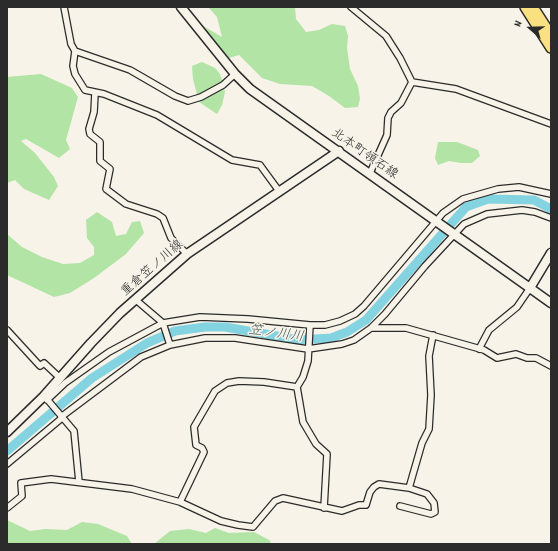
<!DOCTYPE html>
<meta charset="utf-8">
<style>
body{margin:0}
#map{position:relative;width:558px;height:551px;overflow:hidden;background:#f7f3e8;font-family:Dekko,sans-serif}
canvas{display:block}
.frame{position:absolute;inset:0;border:8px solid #2b2b2b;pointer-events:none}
.north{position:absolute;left:510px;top:8px;width:40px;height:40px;-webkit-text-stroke:3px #f7f3e8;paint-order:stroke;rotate:290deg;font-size:11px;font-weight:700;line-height:16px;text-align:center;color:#2b2b2b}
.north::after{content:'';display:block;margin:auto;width:14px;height:18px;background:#2b2b2b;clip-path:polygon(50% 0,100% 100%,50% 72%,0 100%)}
</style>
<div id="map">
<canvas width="558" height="551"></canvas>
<div class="frame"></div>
<div class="north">N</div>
</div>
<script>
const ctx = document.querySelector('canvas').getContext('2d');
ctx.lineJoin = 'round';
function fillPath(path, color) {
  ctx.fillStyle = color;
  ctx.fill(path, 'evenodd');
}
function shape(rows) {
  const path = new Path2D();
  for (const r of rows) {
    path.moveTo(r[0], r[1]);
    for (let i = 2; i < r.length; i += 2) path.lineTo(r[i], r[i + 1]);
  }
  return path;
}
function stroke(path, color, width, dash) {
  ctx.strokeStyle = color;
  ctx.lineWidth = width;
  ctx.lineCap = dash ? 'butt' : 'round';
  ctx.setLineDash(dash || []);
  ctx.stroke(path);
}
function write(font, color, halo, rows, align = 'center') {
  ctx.font = font + ' Dekko,"Klee One",sans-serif';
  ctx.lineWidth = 3;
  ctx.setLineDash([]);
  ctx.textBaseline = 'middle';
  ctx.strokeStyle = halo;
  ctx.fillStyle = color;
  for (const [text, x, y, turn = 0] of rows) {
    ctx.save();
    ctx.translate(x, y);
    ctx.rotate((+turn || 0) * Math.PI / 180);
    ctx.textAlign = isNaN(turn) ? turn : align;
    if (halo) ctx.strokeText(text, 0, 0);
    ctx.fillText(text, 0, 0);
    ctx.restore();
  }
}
fillPath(shape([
 [208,7,295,7,296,19,306,32,319,30,332,24,345,26,348,36,347,48,350,69,358,86,360,99,358,107,345,108,329,96,312,86,280,84,262,78,239,55,229,58,198,23,222,37,217,17],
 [202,62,215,68,220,74,223,83,225,92,222,105,217,114,199,102,193,79,192,66],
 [41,74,72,88,78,97,66,140,70,149,59,158,26,139,21,141,35,153,54,177,58,186,49,200,24,189,15,180,7,183,7,77],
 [438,142,457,142,478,150,480,156,472,163,461,163,449,161,438,165,435,158],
 [97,212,112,222,116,236,126,234,132,222,140,221,144,233,126,254,94,278,70,293,54,297,7,275,7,234,22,247,42,257,63,264,80,263,94,255,94,247,87,238,86,220],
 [7,520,30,531,45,529,67,530,82,522,98,524,127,536,132,544,7,544],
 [215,528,229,533,254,532,271,541,269,544,154,544,170,531,189,529,206,533]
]), '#b1e4a5');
stroke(shape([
 [7,451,92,378,147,343,175,331,205,327,225,327,300,340,331,338,347,332,366,320,466,207,488,199,534,200,551,209]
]), '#84d3e0', 9);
const minor = shape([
 [64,7,71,44,75,51,130,70,175,96,188,101,201,97,223,85,235,74],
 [351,7,386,36,400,58,412,82,401,103,391,112,388,118,387,135,370,173],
 [75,51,73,66,75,74,85,90,104,94,157,115,232,160,260,165,279,191],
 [412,82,456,89,551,124],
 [95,93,94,112,89,129,90,134,100,142,100,161,110,169,106,189,126,204,157,214,163,218,171,238,187,254],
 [136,300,163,323,170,345],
 [310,325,308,361,303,377,297,387,303,422,316,444,327,454,324,508],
 [371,328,406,328,484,350,497,358,516,354,527,358,536,358,551,366],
 [7,330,40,366,44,363,60,378],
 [479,349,489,330,517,307,530,288],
 [46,398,74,431,79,482],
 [47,400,65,383,109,352,163,323,200,317,248,319,310,325,325,325,340,321,355,314,364,306,443,213,463,199,498,189,519,187,551,194],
 [61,417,141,357,170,345,205,338,235,338,308,349,342,344,354,340,371,328,385,314,425,266,464,224,487,214,522,210,535,212,551,218],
 [7,464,62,418],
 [180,502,204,452,202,448,196,445,194,427,215,391,227,383,239,381,264,382,297,387],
 [400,506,431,514,435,512,434,503,427,494,409,488],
 [7,508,22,496,21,483,51,479,132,489,180,502,221,521,238,525,253,527,275,501,283,498,342,511,359,505,366,505,370,492,374,487,379,484,409,488,422,443,429,429,431,395,429,356,433,335]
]);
const secondary = shape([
 [181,7,235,74,250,89,551,303],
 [530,288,551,253],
 [7,432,44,396,91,343,120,313,187,254,339,151]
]);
const trunk = shape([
 [525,7,551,48],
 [533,7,551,35]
]);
stroke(minor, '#2b2b2b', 8);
stroke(secondary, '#2b2b2b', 11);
stroke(trunk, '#2b2b2b', 12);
stroke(minor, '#f7f3e8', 5.5);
stroke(secondary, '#f7f3e8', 8);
stroke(trunk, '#f9e181', 9);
write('13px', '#2b2b2b', '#f7f3e8', [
 ["北本町領石線",364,155,35],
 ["重倉笠ノ川線",153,269,-41]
]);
write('italic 14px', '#415558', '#f7f3e8', [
 ["笠ノ川川",276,335,8]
]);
</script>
